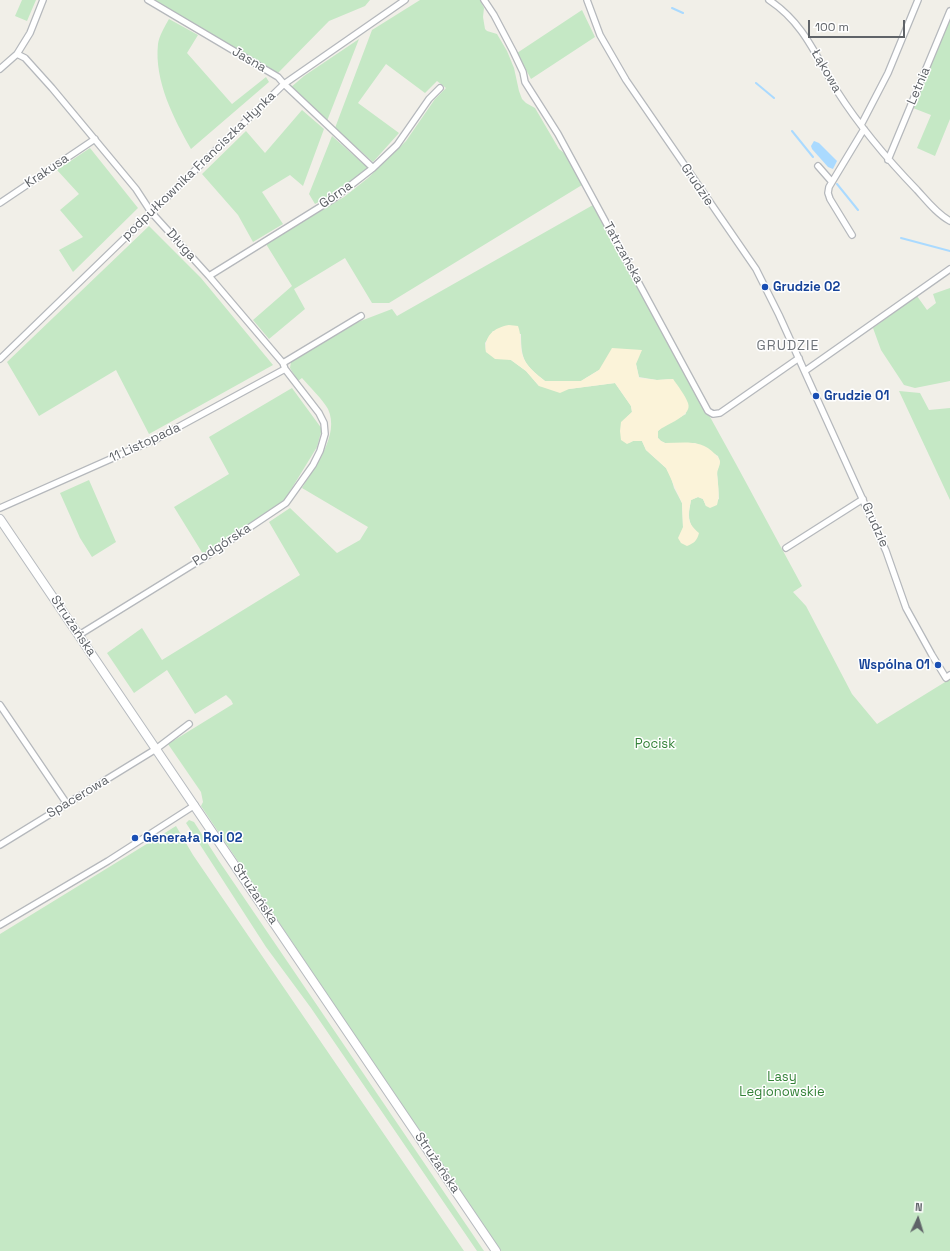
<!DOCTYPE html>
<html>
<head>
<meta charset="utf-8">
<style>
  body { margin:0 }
  #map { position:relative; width:950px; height:1251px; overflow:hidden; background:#f1efe8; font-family:"Space Grotesk",sans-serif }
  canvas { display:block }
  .north { position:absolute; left:898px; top:1199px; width:40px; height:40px; -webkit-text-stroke:3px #fff; paint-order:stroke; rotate:4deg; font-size:11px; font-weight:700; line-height:16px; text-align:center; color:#5f6368 }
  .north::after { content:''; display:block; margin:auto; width:14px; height:18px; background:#5f6368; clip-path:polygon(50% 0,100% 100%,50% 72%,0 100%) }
  .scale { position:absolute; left:808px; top:20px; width:97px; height:18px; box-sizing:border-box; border:2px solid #5f6368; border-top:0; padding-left:5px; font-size:12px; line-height:14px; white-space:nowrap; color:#5f6368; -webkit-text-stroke:3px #fff; paint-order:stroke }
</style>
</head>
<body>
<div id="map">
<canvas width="950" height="1251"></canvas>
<div class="north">N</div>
<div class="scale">100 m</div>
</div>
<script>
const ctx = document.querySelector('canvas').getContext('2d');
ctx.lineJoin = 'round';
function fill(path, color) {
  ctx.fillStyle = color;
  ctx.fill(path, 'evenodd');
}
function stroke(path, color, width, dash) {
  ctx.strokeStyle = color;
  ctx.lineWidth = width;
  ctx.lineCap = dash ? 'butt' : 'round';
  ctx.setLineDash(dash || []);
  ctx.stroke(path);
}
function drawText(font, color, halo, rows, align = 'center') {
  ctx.font = font + ' "Space Grotesk",sans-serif';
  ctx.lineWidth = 3;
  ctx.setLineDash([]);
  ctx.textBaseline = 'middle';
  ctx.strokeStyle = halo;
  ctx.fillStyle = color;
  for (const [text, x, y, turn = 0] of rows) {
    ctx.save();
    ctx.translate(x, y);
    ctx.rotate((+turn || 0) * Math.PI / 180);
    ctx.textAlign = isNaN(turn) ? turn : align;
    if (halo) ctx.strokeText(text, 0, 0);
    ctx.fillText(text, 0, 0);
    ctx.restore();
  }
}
fill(new Path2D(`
  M 22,0 L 36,0 L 27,21 L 15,16 Z
  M 154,0 L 370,0 L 365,6 L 329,21 L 278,73 Z
  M 420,0 L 480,0 L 484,8 L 483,17 L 485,29 L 487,31 L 497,34 L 507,51 L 514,68 L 519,91 L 522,99 L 526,103 L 535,108 L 559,149 L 567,155 L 582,185 L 389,303 L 372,303 L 345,258 L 294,289 L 305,309 L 269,339 L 253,320 L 292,286 L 266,244 L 344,197 L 368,178 L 406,141 L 435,99 L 446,88 L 437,81 L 425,93 L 386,64 L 358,103 L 399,133 L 373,162 L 335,128 L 372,30 Z
  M 582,10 L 595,37 L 531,79 L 517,53 Z
  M 169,19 L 198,35 L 187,53 L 232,104 L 266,77 L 269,82 L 191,149 C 174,119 154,81 158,44 C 159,36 165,26 169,19 Z
  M 950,20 L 950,119 L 935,156 L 917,148 L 931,115 L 913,108 Z
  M 359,39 L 327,121 L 290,88 L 304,76 Z
  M 302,110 L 324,129 L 303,186 L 290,175 L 262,192 L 283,224 L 253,242 L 238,215 L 202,174 L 246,131 L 265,153 Z
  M 332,136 L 368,168 L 340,190 L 315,204 L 309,194 Z
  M 90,148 L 138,208 L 73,272 L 59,250 L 83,237 L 60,210 L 79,194 L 57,170 Z
  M 593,205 L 736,464 L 802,586 L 793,592 L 806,606 L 852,694 L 877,724 L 950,679 L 950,1251 L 501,1251 L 331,1000 L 201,806 L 203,802 L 201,792 L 168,744 L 233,704 L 231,700 L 226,695 L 195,714 L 167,670 L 134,693 L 107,653 L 142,628 L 162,660 L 300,575 L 269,522 L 290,508 L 337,553 L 360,540 L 368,527 L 302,488 C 315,466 340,435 328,409 C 323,400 309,386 302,378 L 298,381 L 290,368 L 291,362 L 358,322 L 392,309 L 397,316 ZM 493,331 L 521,334 C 521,361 525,365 545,381 L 581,381 L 599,370 L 636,364 L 639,377 L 657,380 L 673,379 L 686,414 L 663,426 L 658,431 L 658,438 L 661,441 L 665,443 L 695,443 L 718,456 L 720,462 L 717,471 L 719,499 L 706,506 L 703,499 L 698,497 L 691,500 C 689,512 687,518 693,529 L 683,527 L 682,503 L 674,488 L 671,477 L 666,468 L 646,450 L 642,441 L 633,441 L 629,443 L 627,417 L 632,412 L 631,406 L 615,383 L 569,389 L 539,386 L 526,371 L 511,360 L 486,352 L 485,343 Z
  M 149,226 L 201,278 L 273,365 L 149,434 L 116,370 L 39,416 L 7,362 Z
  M 950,288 L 950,381 L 915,388 L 904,385 L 881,350 L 873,328 L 917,296 L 927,310 L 936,303 L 933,294 Z
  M 292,388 L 322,429 L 317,447 L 284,501 L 203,554 L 174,507 L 229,474 L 209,437 Z
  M 899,391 L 920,393 L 929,410 L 950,408 L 950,500 Z
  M 89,480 L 116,542 L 92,557 L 80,538 L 60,493 Z
  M 189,820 L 194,822 L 219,861 L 484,1251 L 477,1251 L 311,1008 L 266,947 L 186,823 Z
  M 176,826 L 193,855 L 464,1251 L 0,1251 L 0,934 Z`), '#c5e8c5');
fill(new Path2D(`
  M 509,325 L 518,326 C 521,334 520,340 521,348 C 522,363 534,372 545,381 L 581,381 L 599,370 L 612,348 L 642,350 L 636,364 L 639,378 L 657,380 L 673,379 C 678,386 685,395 688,403 C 693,416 666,424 658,431 L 658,438 L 661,441 L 665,443 C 684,443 701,439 715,454 C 717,456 720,459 720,462 C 720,466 717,470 717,474 C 718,484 720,496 717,505 L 710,508 L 706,506 L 703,499 L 698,497 L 691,500 C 688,516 686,522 699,533 C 697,541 694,543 687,546 L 681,543 L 678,538 L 683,527 L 682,503 L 666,468 L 646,450 L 642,441 L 633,441 L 627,444 L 621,440 L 620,431 L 621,422 L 632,412 L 631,406 L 615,383 L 569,389 L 560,393 L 539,386 L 526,371 L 511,360 L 495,359 L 486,352 C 484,336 493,328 509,325 Z`), '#fbf3d9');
fill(new Path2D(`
  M 814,141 L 819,143 L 837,161 L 833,169 L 828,167 L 812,149 L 811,146 Z`), '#aadaff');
stroke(new Path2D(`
  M 672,8 L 683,13
  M 756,83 L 774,98
  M 792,131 L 813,157
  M 837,184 L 858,210
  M 901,238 L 950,251`), '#aadaff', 2);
const street = new Path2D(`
  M 148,0 L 278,77 L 284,84 L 373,168
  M 484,0 L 494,15 L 513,51 L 523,72 L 525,82 L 558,134 L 708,411 L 713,414 L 720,413 L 799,358
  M 587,0 L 600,35 L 626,80 L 756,269 L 779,315 L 886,551 L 906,608 L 932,655 L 946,678 L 950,675
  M 769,0 C 805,24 816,57 837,91 C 860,127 888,160 917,190 C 927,201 937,214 950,221
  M 17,54 L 25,58 L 52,88 L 136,189 L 151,212 L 209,276 L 283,363 L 285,369 L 319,413 L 324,423 L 325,434 L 320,451 L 313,465 L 291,496 L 286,503 L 210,554 L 79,635
  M 0,69 L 17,54 L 30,33 L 43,0
  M 861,125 L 888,73 L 918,0
  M 888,160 L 950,11
  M 818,166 L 832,182
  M 0,203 L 95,139
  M 852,235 L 830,199 L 828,193 L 829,187 L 864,129
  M 209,276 L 333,199 L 373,168 L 397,145 L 429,99 L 440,88
  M 0,359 L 284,84 L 405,0
  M 283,363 L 361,316
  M 805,371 L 950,269
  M 0,508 L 158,438 L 285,369
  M 786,548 L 863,499
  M 0,705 L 67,804
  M 0,845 L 156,749 L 189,724
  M 0,925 L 108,861 L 195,805`);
const secondary = new Path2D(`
  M 0,519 L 496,1251`);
stroke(street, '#b5b8bc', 8);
stroke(secondary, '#b6babf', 10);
stroke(street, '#fff', 5.5);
stroke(secondary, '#fff', 8);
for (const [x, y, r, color] of [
  [765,287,4,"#1a4fb4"],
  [816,396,4,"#1a4fb4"],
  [938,665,4,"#1a4fb4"],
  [135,838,4,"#1a4fb4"]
]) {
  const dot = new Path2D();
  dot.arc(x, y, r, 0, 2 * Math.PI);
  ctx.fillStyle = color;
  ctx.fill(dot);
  stroke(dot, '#fff', 1.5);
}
drawText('13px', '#5f6368', '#fff', [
  ["Jasna",249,60,30],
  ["Łąkowa",826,71,60],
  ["Letnia",919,86,-67],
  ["podpułkownika Franciszka Hynka",199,166,-44],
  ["Krakusa",47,171,-34],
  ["Grudzie",697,185,56],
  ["Górna",336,195,-35],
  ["Długa",181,245,48],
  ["Tatrzańska",623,253,61],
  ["11 Listopada",145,443,-25],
  ["Grudzie",875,525,66],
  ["Podgórska",222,545,-33],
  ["Strużańska",73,626,56],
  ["Spacerowa",78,797,-31],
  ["Strużańska",255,894,56],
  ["Strużańska",437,1163,56]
]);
drawText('bold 13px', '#164399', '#fff', [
  ["Grudzie 02",773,287],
  ["Grudzie 01",824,396],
  ["Wspólna 01",930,665,"right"],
  ["Generała Roi 02",143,838]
], 'left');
drawText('13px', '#348238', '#fff', [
  ["Pocisk",655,744],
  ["Lasy",782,1077],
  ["Legionowskie",782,1092]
]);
ctx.letterSpacing = '1px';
drawText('14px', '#70757a', '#fff', [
  ["GRUDZIE",788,346]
]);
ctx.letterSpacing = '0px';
</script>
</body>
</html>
